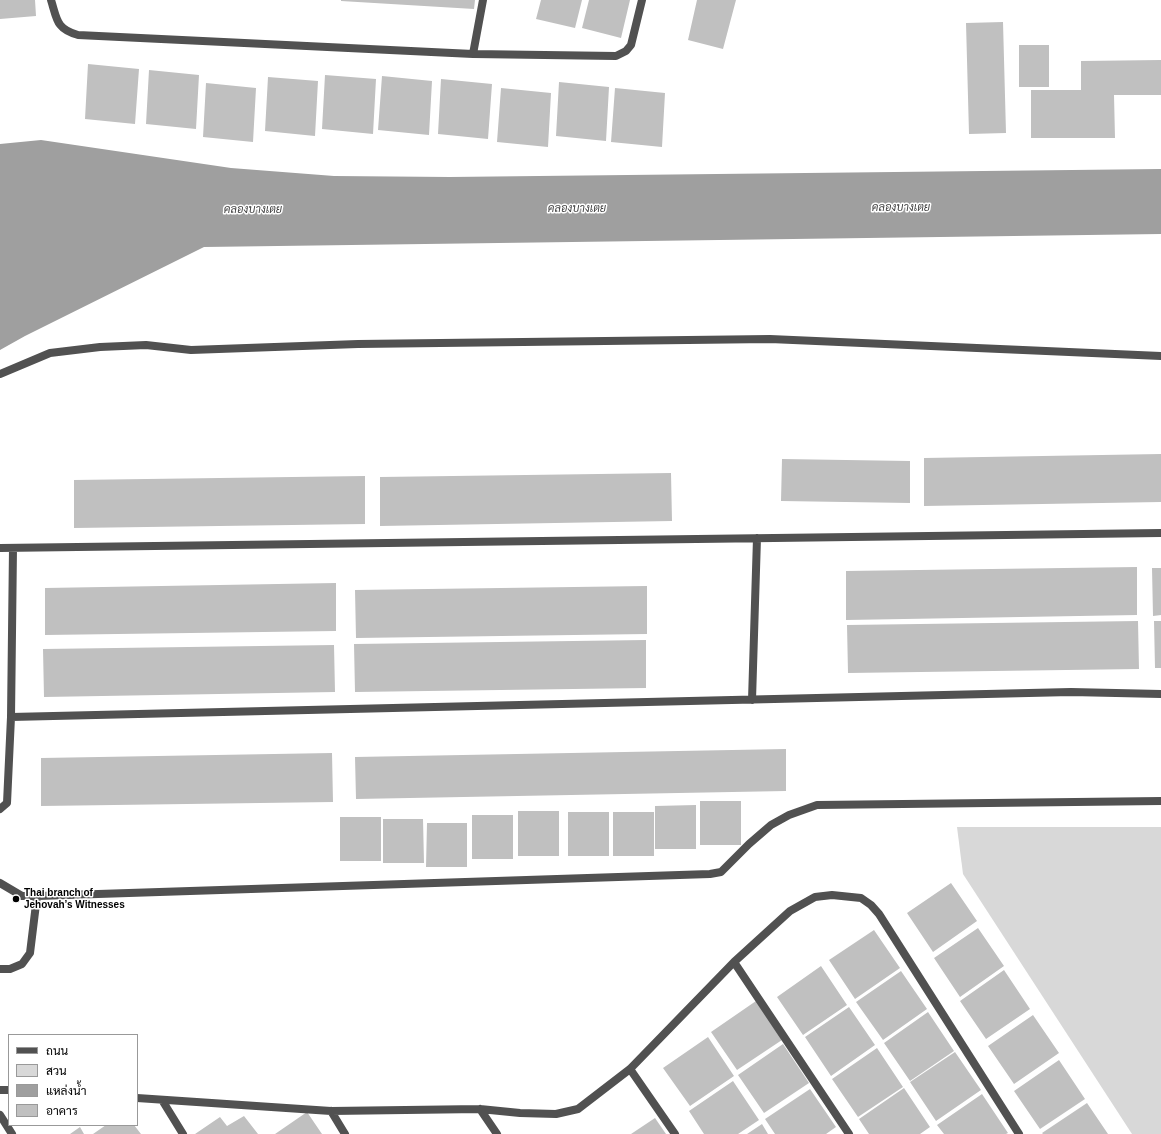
<!DOCTYPE html>
<html>
<head>
<meta charset="utf-8">
<style>
  body { margin:0 }
  #map { position:relative; width:1161px; height:1134px; overflow:hidden; background:#fff; font-family:Helvetica,Sarabun,sans-serif }
  canvas { display:block }
  .legend { position:absolute; left:8px; top:1034px; width:130px; height:92px; box-sizing:border-box; background:#fff; border:1px solid #999; margin:0; padding:5px 7px; list-style:none; font-size:12px; color:#000 }
  .legend li { display:flex; align-items:center; gap:8px; height:20px }
  .legend b { width:20px; border:1px solid #999 }
</style>
</head>
<body>
<div id="map">
<canvas width="1161" height="1134"></canvas>
<ul class="legend">
<li><b style="height:5px;background:#515151"></b>ถนน</li>
<li><b style="height:11px;background:#d8d8d8"></b>สวน</li>
<li><b style="height:11px;background:#9f9f9f"></b>แหล่งน้ำ</li>
<li><b style="height:11px;background:#c0c0c0"></b>อาคาร</li>
</ul>
</div>
<script>
const ctx = document.querySelector('canvas').getContext('2d');
ctx.lineJoin = 'round';
function fill(path, color) {
  ctx.fillStyle = color;
  ctx.fill(path, 'evenodd');
}
function stroke(path, color, width, dash) {
  ctx.strokeStyle = color;
  ctx.lineWidth = width;
  ctx.lineCap = dash ? 'butt' : 'round';
  ctx.setLineDash(dash || []);
  ctx.stroke(path);
}
function drawText(font, color, halo, rows, align = 'center') {
  ctx.font = font + ' Helvetica,Sarabun,sans-serif';
  ctx.lineWidth = 3;
  ctx.setLineDash([]);
  ctx.textBaseline = 'middle';
  ctx.strokeStyle = halo;
  ctx.fillStyle = color;
  for (const [text, x, y, turn = 0] of rows) {
    ctx.save();
    ctx.translate(x, y);
    ctx.rotate((+turn || 0) * Math.PI / 180);
    ctx.textAlign = isNaN(turn) ? turn : align;
    if (halo) ctx.strokeText(text, 0, 0);
    ctx.fillText(text, 0, 0);
    ctx.restore();
  }
}
fill(new Path2D(`
  M 957,827 L 1161,827 L 1161,1134 L 1132,1134 L 963,874 Z`), '#d8d8d8');
fill(new Path2D(`
  M 41,140 L 231,168 L 334,176 L 450,177 L 1161,169 L 1161,234 L 204,247 L 25,336 L 0,350 L 0,144 Z`), '#9f9f9f');
fill(new Path2D(`
  M 0,0 L 35,0 L 36,16 L 0,19 Z
  M 341,0 L 475,0 L 474,9 L 341,1 Z
  M 541,0 L 582,0 L 575,28 L 536,19 Z
  M 589,0 L 630,0 L 621,38 L 582,28 Z
  M 697,0 L 736,0 L 723,49 L 688,40 Z
  M 1003,22 L 1006,133 L 969,134 L 966,23 Z
  M 1019,45 L 1049,45 L 1049,87 L 1019,87 Z
  M 1161,60 L 1161,95 L 1114,95 L 1115,138 L 1031,138 L 1031,90 L 1081,90 L 1081,61 Z
  M 88,64 L 139,69 L 135,124 L 85,119 Z
  M 149,70 L 199,75 L 196,129 L 146,124 Z
  M 325,75 L 376,79 L 373,134 L 322,129 Z
  M 382,76 L 432,81 L 429,135 L 378,130 Z
  M 268,77 L 318,81 L 315,136 L 265,131 Z
  M 441,79 L 492,84 L 488,139 L 438,134 Z
  M 559,82 L 609,87 L 606,141 L 556,136 Z
  M 206,83 L 256,88 L 253,142 L 203,137 Z
  M 501,88 L 551,93 L 548,147 L 497,142 Z
  M 615,88 L 665,93 L 662,147 L 611,142 Z
  M 1161,454 L 1161,502 L 924,506 L 924,458 Z
  M 782,459 L 910,461 L 910,503 L 781,501 Z
  M 671,473 L 672,521 L 380,526 L 380,477 Z
  M 365,476 L 365,524 L 74,528 L 74,480 Z
  M 1137,567 L 1137,615 L 846,620 L 846,571 Z
  M 1152,568 L 1161,568 L 1161,615 L 1153,616 Z
  M 336,583 L 336,631 L 45,635 L 45,588 Z
  M 647,586 L 647,634 L 356,638 L 355,590 Z
  M 1138,621 L 1139,669 L 848,673 L 847,625 Z
  M 1154,621 L 1161,621 L 1161,668 L 1155,668 Z
  M 646,640 L 646,688 L 355,692 L 354,644 Z
  M 334,645 L 335,692 L 44,697 L 43,649 Z
  M 786,749 L 786,791 L 356,799 L 355,757 Z
  M 332,753 L 333,802 L 41,806 L 41,758 Z
  M 700,801 L 741,801 L 741,845 L 700,845 Z
  M 696,805 L 696,849 L 655,849 L 655,806 Z
  M 518,811 L 559,811 L 559,856 L 518,856 Z
  M 568,812 L 609,812 L 609,856 L 568,856 Z
  M 613,812 L 654,812 L 654,856 L 613,856 Z
  M 472,815 L 513,815 L 513,859 L 472,859 Z
  M 340,817 L 381,817 L 381,861 L 340,861 Z
  M 383,819 L 423,819 L 424,863 L 383,863 Z
  M 427,823 L 467,823 L 467,867 L 426,867 Z
  M 951,883 L 977,921 L 933,952 L 907,913 Z
  M 978,928 L 1004,966 L 960,997 L 934,958 Z
  M 874,930 L 900,968 L 855,999 L 829,960 Z
  M 821,966 L 847,1005 L 803,1035 L 777,997 Z
  M 1004,970 L 1030,1009 L 986,1039 L 960,1001 Z
  M 901,971 L 927,1009 L 883,1040 L 856,1002 Z
  M 756,1001 L 782,1040 L 737,1070 L 711,1032 Z
  M 849,1007 L 875,1045 L 831,1076 L 805,1037 Z
  M 928,1012 L 954,1051 L 910,1081 L 884,1043 Z
  M 1033,1015 L 1059,1053 L 1014,1084 L 988,1046 Z
  M 708,1037 L 734,1076 L 690,1106 L 663,1068 Z
  M 783,1044 L 809,1083 L 764,1113 L 738,1075 Z
  M 877,1048 L 903,1087 L 858,1117 L 832,1079 Z
  M 955,1052 L 981,1090 L 936,1121 L 910,1082 Z
  M 1059,1060 L 1085,1099 L 1040,1129 L 1014,1091 Z
  M 733,1081 L 759,1120 L 738,1134 L 704,1134 L 689,1111 Z
  M 904,1088 L 930,1127 L 920,1134 L 869,1134 L 859,1119 Z
  M 810,1089 L 836,1127 L 826,1134 L 775,1134 L 765,1119 Z
  M 982,1094 L 1008,1133 L 1006,1134 L 944,1134 L 937,1125 Z
  M 1087,1103 L 1108,1134 L 1043,1134 L 1042,1133 Z
  M 307,1112 L 322,1134 L 275,1134 Z
  M 244,1116 L 258,1134 L 195,1134 L 220,1117 L 227,1126 Z
  M 655,1118 L 666,1134 L 631,1134 Z
  M 762,1124 L 768,1134 L 747,1134 Z
  M 106,1125 L 134,1125 L 141,1134 L 93,1134 Z
  M 80,1127 L 84,1134 L 70,1134 Z`), '#c0c0c0');
stroke(new Path2D(`
  M 51,0 C 57,19 56,29 78,35 L 473,54 L 616,56 L 626,51 L 631,45 L 642,0
  M 473,54 L 483,0
  M 0,374 L 50,353 L 100,347 L 146,345 L 191,350 L 358,344 L 770,339 L 1161,356
  M 0,548 L 1161,533
  M 752,700 L 757,538
  M 11,717 L 1071,692 L 1161,694
  M 0,809 L 7,803 L 11,717 L 13,548
  M 0,883 L 22,896 L 37,896 L 710,874 L 721,872 L 749,844 L 771,825 L 789,815 L 817,805 L 1161,801
  M 734,962 L 849,1134
  M 0,969 L 10,969 L 22,964 L 30,953 L 37,896
  M 630,1069 L 675,1134
  M 0,1090 L 9,1090
  M 137,1098 L 331,1111 L 480,1109 L 520,1113 L 556,1114 L 578,1109 L 630,1069 L 734,962 L 790,911 L 815,897 L 832,895 L 861,898 L 871,905 L 879,914 L 1019,1134
  M 162,1100 L 183,1134
  M 480,1109 L 497,1134
  M 331,1111 L 345,1134
  M 0,1115 L 12,1134`), '#515151', 8);
for (const [x, y, r, color] of [
  [16,899,4,"#000"]
]) {
  const dot = new Path2D();
  dot.arc(x, y, r, 0, 2 * Math.PI);
  ctx.fillStyle = color;
  ctx.fill(dot);
  stroke(dot, '#fff', 1.5);
}
drawText('bold 10px', '#000', '#fff', [
  ["Thai branch of",24,893],
  ["Jehovah’s Witnesses",24,905]
], 'left');
drawText('italic 11px', '#404040', '#fff', [
  ["คลองบางเตย",901,208],
  ["คลองบางเตย",577,209],
  ["คลองบางเตย",253,210]
]);
</script>
</body>
</html>
